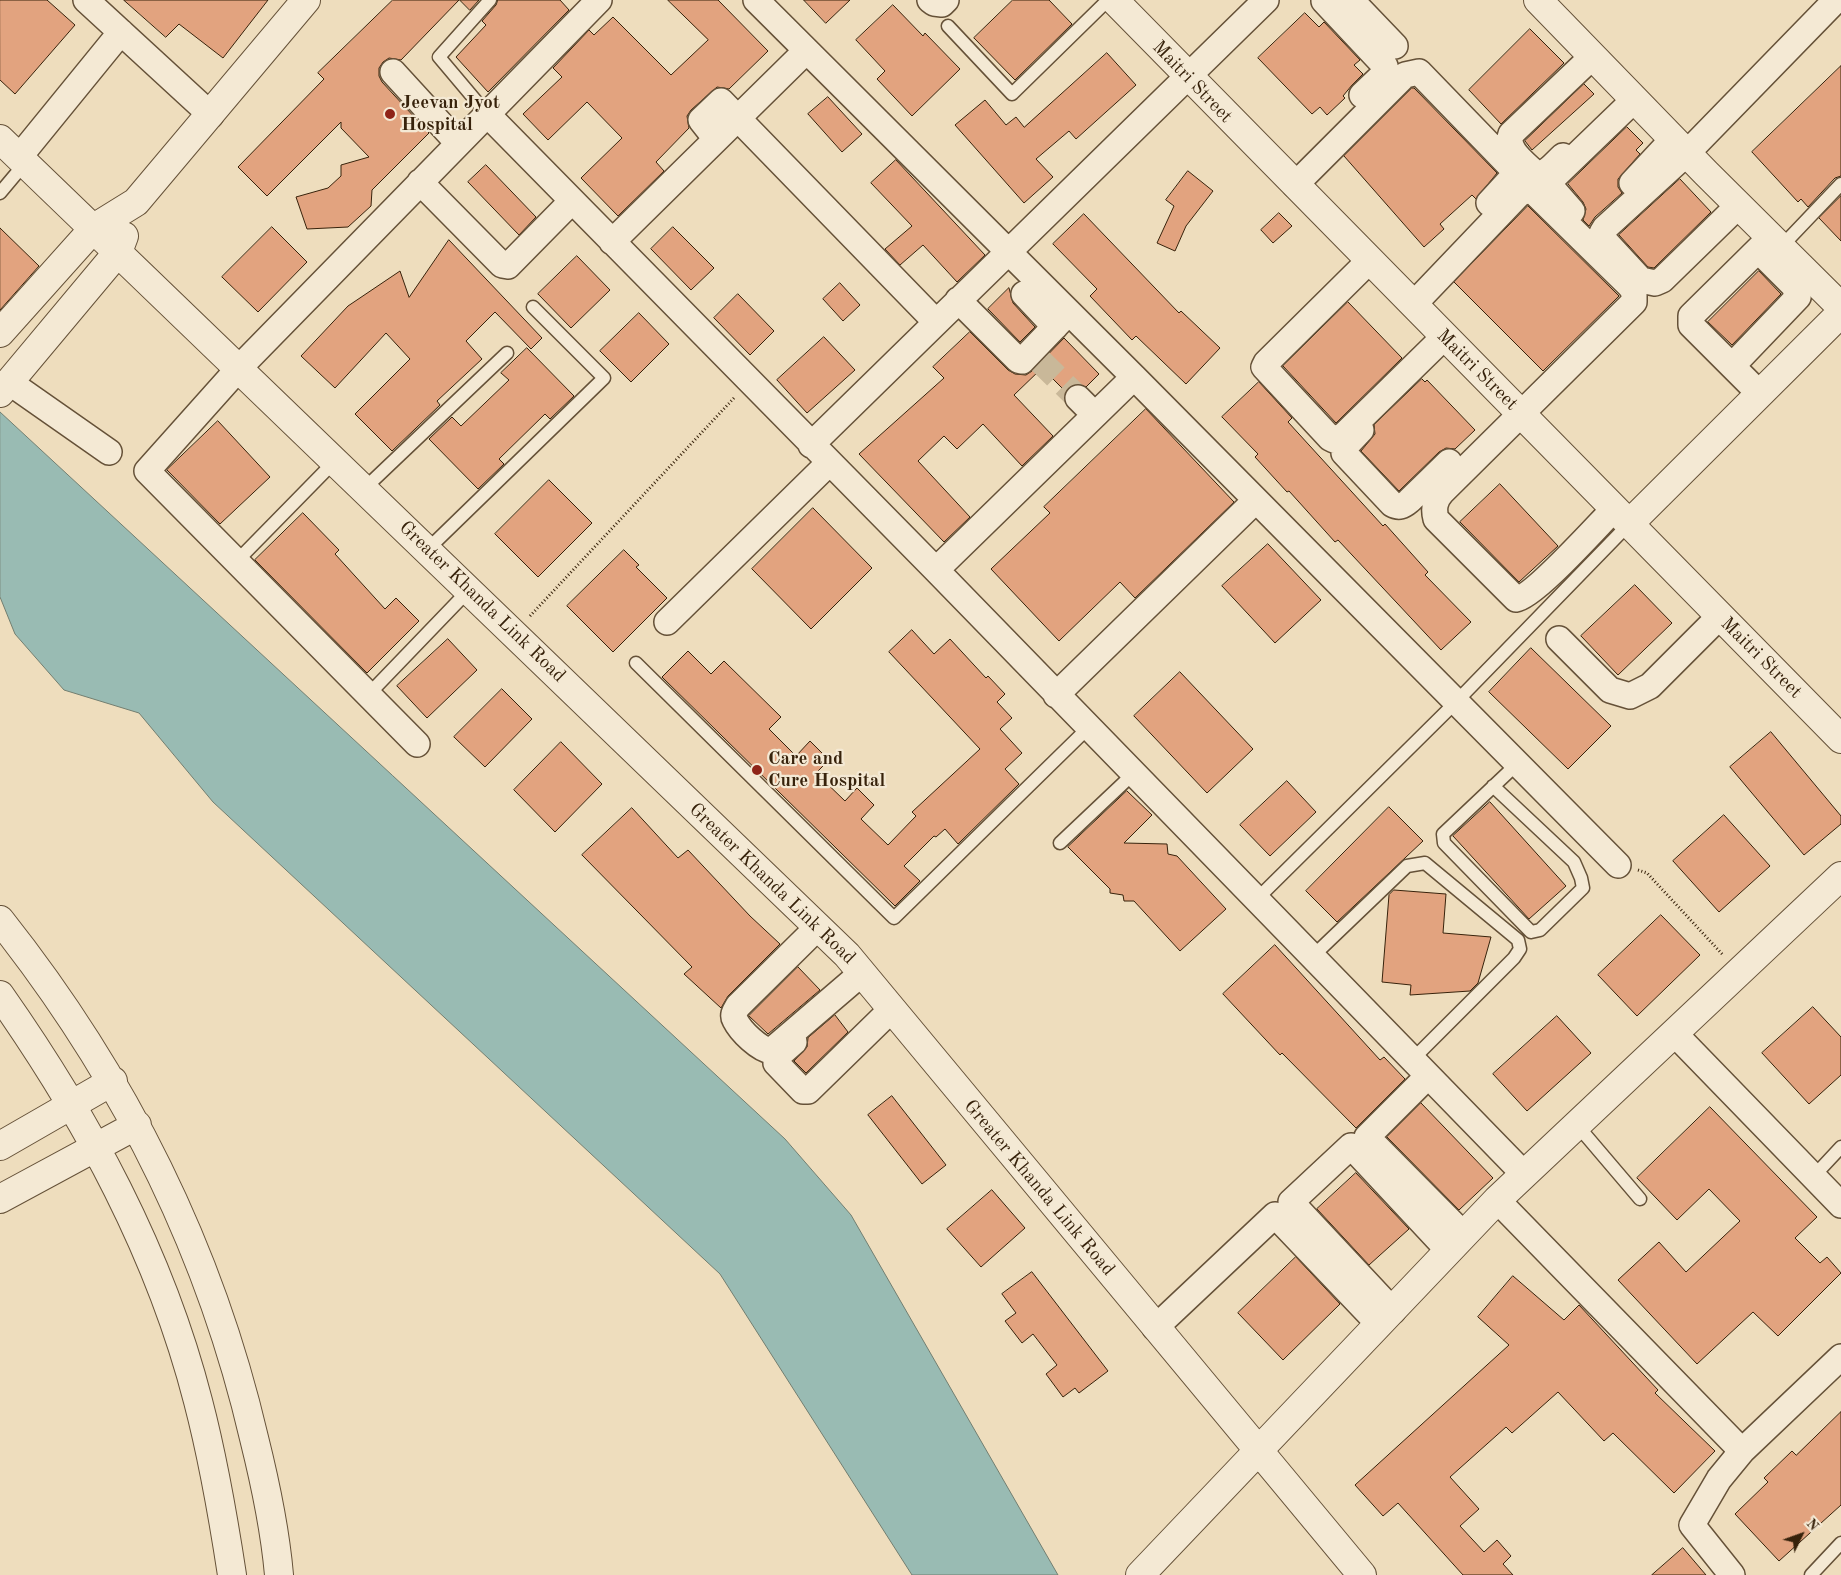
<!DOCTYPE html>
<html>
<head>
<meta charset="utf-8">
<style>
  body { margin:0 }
  #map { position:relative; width:1841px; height:1575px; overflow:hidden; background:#eeddbd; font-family:"Old Standard TT",serif }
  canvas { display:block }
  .north { position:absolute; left:1776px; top:1510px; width:50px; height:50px; -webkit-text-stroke:4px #f4e9d4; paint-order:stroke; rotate:48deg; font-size:14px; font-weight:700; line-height:20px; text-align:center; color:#37220b }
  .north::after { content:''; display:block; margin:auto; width:18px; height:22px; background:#37220b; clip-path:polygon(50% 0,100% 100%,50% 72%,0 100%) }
</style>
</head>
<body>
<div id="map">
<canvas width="1841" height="1575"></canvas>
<div class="north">N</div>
</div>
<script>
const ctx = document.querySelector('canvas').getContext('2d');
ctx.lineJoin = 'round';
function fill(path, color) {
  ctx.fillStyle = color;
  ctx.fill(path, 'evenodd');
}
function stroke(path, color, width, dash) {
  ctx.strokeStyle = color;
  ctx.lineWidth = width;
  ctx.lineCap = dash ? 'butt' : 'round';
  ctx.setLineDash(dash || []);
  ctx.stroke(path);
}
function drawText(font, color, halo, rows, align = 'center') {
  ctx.font = font + ' "Old Standard TT",serif';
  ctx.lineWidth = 4.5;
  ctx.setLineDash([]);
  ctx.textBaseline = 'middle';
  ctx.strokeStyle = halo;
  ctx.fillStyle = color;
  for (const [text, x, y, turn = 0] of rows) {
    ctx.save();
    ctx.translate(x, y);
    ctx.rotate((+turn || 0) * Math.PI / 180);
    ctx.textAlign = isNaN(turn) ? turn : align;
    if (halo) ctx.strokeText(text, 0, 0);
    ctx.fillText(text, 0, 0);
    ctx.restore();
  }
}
const water = new Path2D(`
  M 0,412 L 785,1139 L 851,1215 L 1058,1575 L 912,1575 L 720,1274 L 213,802 L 139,713 L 64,690 L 15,634 L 0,597 Z`);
fill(water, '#99bbb3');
stroke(water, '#727e70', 1);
const building = new Path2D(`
  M 0,0 L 47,0 L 75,25 L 15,94 L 0,80 Z
  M 124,0 L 268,0 L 223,58 L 179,24 L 166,37 Z
  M 393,0 L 459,0 L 401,60 L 389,58 L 383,62 L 379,68 L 379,76 L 382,82 L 429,133 L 372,190 L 371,206 L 348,227 L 307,229 L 296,197 L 328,188 L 341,176 L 341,165 L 369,157 L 341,128 L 341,122 L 267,196 L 238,167 L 324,79 L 318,73 Z
  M 460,0 L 479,0 L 470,10 Z
  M 498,0 L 560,0 L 569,10 L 488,92 L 456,57 L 486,25 L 482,21 L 496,5 Z
  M 668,0 L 718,0 L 768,51 L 729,89 L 717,87 L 691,110 L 687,116 L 689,128 L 656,162 L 664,171 L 618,216 L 581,178 L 622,138 L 587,102 L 548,140 L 523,114 L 562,77 L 553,68 L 589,30 L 594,35 L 613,17 L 671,75 L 708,40 Z
  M 804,0 L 850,0 L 826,23 Z
  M 1013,0 L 1049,0 L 1072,24 L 1015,80 L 974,38 Z
  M 893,5 L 923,36 L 925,33 L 960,69 L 912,116 L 877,79 L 885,71 L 856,40 Z
  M 1305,13 L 1319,27 L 1324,22 L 1360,60 L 1354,65 L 1363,74 L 1352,85 L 1343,96 L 1345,98 L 1327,115 L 1320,107 L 1312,114 L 1258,58 Z
  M 1530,29 L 1564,63 L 1501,124 L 1469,90 Z
  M 1107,53 L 1136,85 L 1076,139 L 1069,131 L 1036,159 L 1053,177 L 1024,203 L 955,125 L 985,100 L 1006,125 L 1016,117 L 1024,127 Z
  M 1841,66 L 1841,176 L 1835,178 L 1808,207 L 1801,199 L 1798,202 L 1752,152 Z
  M 1584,84 L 1594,94 L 1532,150 L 1525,141 Z
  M 1412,88 L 1414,88 L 1497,173 L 1476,199 L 1472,195 L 1440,224 L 1444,229 L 1424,247 L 1344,156 Z
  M 828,97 L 862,134 L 842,152 L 808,114 Z
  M 1627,127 L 1643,143 L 1636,150 L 1640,154 L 1618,179 L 1618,187 L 1622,193 L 1595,217 L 1589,226 L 1583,220 L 1586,209 L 1583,202 L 1568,184 Z
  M 896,160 L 985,255 L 957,282 L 923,245 L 900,265 L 885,249 L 912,226 L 871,183 Z
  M 486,165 L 536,217 L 519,235 L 468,182 Z
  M 1188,171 L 1213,191 L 1186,226 L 1175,251 L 1157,243 L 1174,206 L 1166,200 Z
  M 1680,179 L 1711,212 L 1654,268 L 1648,267 L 1619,235 Z
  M 1841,196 L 1841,241 L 1819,218 Z
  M 1528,206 L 1619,296 L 1543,371 L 1454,282 Z
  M 1279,213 L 1292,226 L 1273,243 L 1261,230 Z
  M 1084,214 L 1179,313 L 1181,311 L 1220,348 L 1186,384 L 1136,336 L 1132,340 L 1090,296 L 1097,289 L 1053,244 Z
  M 272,227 L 307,262 L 258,312 L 222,277 Z
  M 673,227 L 714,268 L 691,290 L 651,249 Z
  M 0,228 L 39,266 L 0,310 Z
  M 449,240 L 542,338 L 531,349 L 495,312 L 466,341 L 482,359 L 437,401 L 440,405 L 392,451 L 355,414 L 410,359 L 386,333 L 335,388 L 301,356 L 348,306 L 400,271 L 409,297 Z
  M 577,256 L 610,290 L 571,328 L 538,294 Z
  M 1759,271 L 1781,294 L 1732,345 L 1708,322 Z
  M 840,283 L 860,305 L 843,321 L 823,299 Z
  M 1009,288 L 1013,303 L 1035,327 L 1020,342 L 988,309 Z
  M 738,294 L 774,331 L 750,355 L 714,318 Z
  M 1348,302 L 1402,358 L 1336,423 L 1283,366 Z
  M 639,313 L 669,344 L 631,382 L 600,351 Z
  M 970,332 L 1008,370 L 1015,374 L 1026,375 L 1032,371 L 1064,338 L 1099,374 L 1086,387 L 1075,384 L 1066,392 L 1042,368 L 1014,395 L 1053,436 L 1022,466 L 983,424 L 957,449 L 944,436 L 918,461 L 970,517 L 944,542 L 859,454 L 944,378 L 933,367 Z
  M 824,337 L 855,370 L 807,413 L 777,380 Z
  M 527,348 L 574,396 L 550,419 L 545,414 L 499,459 L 504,464 L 478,489 L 429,439 L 452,417 L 461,426 L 509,380 L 501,373 Z
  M 1422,379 L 1425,382 L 1427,380 L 1475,430 L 1455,449 L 1446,448 L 1439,452 L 1399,491 L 1361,451 L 1375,434 L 1374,425 Z
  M 1259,382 L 1292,418 L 1288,422 L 1383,526 L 1385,524 L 1428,572 L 1425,575 L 1471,622 L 1441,650 L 1338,540 L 1335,542 L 1289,491 L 1287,492 L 1255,457 L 1258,454 L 1222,417 Z
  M 1146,409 L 1234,502 L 1135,598 L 1120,582 L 1059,641 L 991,569 L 1050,513 L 1044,507 Z
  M 218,421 L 270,477 L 220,524 L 167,470 Z
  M 549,480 L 592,523 L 538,577 L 495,534 Z
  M 1500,484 L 1558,546 L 1519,582 L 1460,522 Z
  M 813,508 L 872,568 L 811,629 L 752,569 Z
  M 303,513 L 339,550 L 335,554 L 385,609 L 396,598 L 419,621 L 367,673 L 255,560 Z
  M 1268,544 L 1321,600 L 1275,643 L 1222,586 Z
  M 624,550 L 639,565 L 636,567 L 667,598 L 613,652 L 567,606 Z
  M 1635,585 L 1672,623 L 1618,675 L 1581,636 Z
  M 912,630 L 934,654 L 950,639 L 986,678 L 988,676 L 1005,694 L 997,702 L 1012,718 L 1000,729 L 1022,753 L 1005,769 L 1019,784 L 958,844 L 945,829 L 936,837 L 934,836 L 904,866 L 920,881 L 895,906 L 662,677 L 688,651 L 711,674 L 724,661 L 781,717 L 769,729 L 796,756 L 810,741 L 829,760 L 816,773 L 845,801 L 857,788 L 874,805 L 861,819 L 888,845 L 916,816 L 912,812 L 980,749 L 889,652 Z
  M 448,639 L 477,670 L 427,718 L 397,686 Z
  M 1531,648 L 1611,726 L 1568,769 L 1489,692 Z
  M 1180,672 L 1253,749 L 1207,793 L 1134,716 Z
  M 502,689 L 532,719 L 485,767 L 454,737 Z
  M 1771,732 L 1841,816 L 1841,824 L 1804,855 L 1730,767 Z
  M 561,742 L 602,784 L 555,832 L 514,790 Z
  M 1287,781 L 1316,812 L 1270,856 L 1240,825 Z
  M 1127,791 L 1152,815 L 1124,843 L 1167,844 L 1168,854 L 1177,856 L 1226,909 L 1180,951 L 1134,901 L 1124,901 L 1123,895 L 1110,893 L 1110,889 L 1068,847 Z
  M 1490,802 L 1566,886 L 1529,919 L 1453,836 Z
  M 1389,807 L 1423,841 L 1337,922 L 1306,891 Z
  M 632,808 L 678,858 L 688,850 L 750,916 L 780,944 L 728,996 L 721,1008 L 684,974 L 692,967 L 582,855 Z
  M 1724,815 L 1770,866 L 1719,912 L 1673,861 Z
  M 1394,890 L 1446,894 L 1443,933 L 1491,937 L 1478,983 L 1470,991 L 1410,995 L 1411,985 L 1382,982 L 1389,895 Z
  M 1661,915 L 1700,955 L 1637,1016 L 1598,975 Z
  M 1275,945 L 1380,1060 L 1384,1057 L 1405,1079 L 1356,1128 L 1282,1053 L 1280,1055 L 1223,994 Z
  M 798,967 L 820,990 L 768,1034 L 749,1016 Z
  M 1813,1007 L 1841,1037 L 1841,1075 L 1809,1104 L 1762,1053 Z
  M 835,1015 L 848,1032 L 806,1073 L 794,1061 L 807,1047 L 808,1038 Z
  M 1557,1016 L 1591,1053 L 1527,1111 L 1493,1074 Z
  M 892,1096 L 946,1165 L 922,1184 L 868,1115 Z
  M 1421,1103 L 1493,1178 L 1459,1210 L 1387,1137 Z
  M 1710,1107 L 1817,1217 L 1795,1238 L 1820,1263 L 1827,1257 L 1841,1273 L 1778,1336 L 1753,1312 L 1697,1364 L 1618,1280 L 1659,1242 L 1686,1272 L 1740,1221 L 1709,1189 L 1677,1220 L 1637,1178 Z
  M 1356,1173 L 1409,1229 L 1369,1265 L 1317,1209 Z
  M 992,1190 L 1025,1228 L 981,1267 L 947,1229 Z
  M 1296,1257 L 1340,1304 L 1283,1360 L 1238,1313 Z
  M 1032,1272 L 1108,1371 L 1079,1393 L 1075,1388 L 1063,1397 L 1046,1374 L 1057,1365 L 1033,1334 L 1022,1343 L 1005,1321 L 1016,1313 L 1002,1294 Z
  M 1513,1276 L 1564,1320 L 1579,1305 L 1658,1390 L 1655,1393 L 1715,1451 L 1674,1493 L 1613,1433 L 1604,1441 L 1558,1392 L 1512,1433 L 1506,1427 L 1450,1477 L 1479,1509 L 1460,1526 L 1484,1552 L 1497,1540 L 1511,1556 L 1503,1564 L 1513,1575 L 1463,1575 L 1398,1503 L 1383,1516 L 1355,1485 L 1509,1345 L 1478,1317 Z
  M 1841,1412 L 1841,1505 L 1779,1561 L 1735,1514 L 1768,1482 L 1764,1478 L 1792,1451 L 1796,1455 Z
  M 1683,1548 L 1706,1575 L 1652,1575 Z`);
fill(building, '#e2a37f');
stroke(building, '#37220b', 1);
stroke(new Path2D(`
  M 1038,359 L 1078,398`), '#c9b899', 25, [25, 12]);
const service = new Path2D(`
  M 948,26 L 1012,94 L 1108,0
  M 487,114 L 439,57 L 490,0
  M 0,193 L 26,162
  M 1781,247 L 1841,184
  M 364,489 L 507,353
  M 427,550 L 604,378 L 533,307
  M 236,562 L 335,461
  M 636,663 L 894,918 L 1088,728
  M 368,695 L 469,590
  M 1493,786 L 1574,862 L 1581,878 L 1583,888 L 1540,930 L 1531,932 L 1444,843 L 1443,834 L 1517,764
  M 1060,843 L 1133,774
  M 1256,900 L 1456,702 L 1629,524
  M 1312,957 L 1407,866 L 1425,863 L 1518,940 L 1520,949 L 1514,958 L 1412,1060
  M 1577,1125 L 1640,1199
  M 1814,1176 L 1841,1147
  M 1811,1575 L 1841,1543`);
const minor = new Path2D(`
  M 86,0 L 211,115
  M 756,0 L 1134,377 L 1618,865
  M 930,0 L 934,3 L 942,4 L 946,0
  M 1351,0 L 1395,46
  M 1324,1 L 1385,66 L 1384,74 L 1362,95
  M 393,72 L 458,143
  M 487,114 L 936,570 L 1524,1174
  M 716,139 L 701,120 L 721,101 L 936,322
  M 20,156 L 121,32
  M 1563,156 C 1555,163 1547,175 1536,174 C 1525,163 1505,150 1511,134 L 1592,57
  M 420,182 L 502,265 L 508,266 L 572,201
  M 1632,183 L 1673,139
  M 1295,185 L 1405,75 L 1419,72 L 1510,166 L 1513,174 L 1511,179 L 1489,203
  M 1739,205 L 1662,280 L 1655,283 L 1641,280 L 1604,240 L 1602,233 L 1605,228 L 1687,153 L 1836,0
  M 1572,211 L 1551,187 L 1552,179 L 1634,100
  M 612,242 L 806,51
  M 1369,261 L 1266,363 L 1264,367 L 1330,438 L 1334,440 L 1344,435 L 1444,337
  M 1024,294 L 1055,327
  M 958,300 L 1018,360 L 1022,361 L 1068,313
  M 1414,304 L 1519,194 L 1529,190 L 1534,192 L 1630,286 L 1634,292 L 1634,302 L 1442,492 C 1435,500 1433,508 1436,519 L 1516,599 C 1534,597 1597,526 1614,509
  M 1732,366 L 1798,297 L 1794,286 L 1758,250
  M 9,382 L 109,452
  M 1760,394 L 1691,325 L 1691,316 L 1771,237
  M 1078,398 L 1094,414
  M 1361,430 L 1344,448 L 1344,453 L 1392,504 C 1399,508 1403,506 1409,501 L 1449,462
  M 811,445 L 1266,0
  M 936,570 L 1134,377
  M 667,622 L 829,463
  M 1559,639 L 1610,690 L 1630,696 L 1650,686 L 1720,616
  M 1056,695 L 1255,501
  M 417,744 L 147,471 L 239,368 L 599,0
  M 818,927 L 738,1006 C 735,1011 732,1015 735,1020 C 741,1032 759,1049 771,1051 L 862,973
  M 1674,1033 L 1841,1205
  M 794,1042 L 777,1057 L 776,1063 L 803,1091 L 808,1091 L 892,1009
  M 1428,1076 L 1367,1137 L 1464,1235
  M 1497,1200 L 1742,1451 L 1841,1357
  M 1393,1311 L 1291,1202 L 1351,1146 L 1449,1251
  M 1155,1328 L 1275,1215 L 1379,1324
  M 1732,1575 L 1692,1525 L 1719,1479 L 1742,1451`);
const tertiary = new Path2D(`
  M 1114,0 L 1841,739
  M 1538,0 L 1706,173 L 1841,307
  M 0,139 L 847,955 L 1362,1575
  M 0,333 L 94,228 L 136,202 L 306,0
  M 0,393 L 118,252 L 124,236
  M 1629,524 L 1841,313
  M 0,920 C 123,1075 209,1245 254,1438 C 265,1482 275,1529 279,1575
  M 0,995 C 87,1119 160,1253 198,1401 C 213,1458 223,1516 232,1575
  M 0,1146 L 113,1081
  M 0,1199 L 137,1125
  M 1140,1575 L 1497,1200 L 1841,876`);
stroke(service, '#655138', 15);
stroke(minor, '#655138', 28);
stroke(tertiary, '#655138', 30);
stroke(new Path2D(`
  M 530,616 L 734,398
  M 1638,870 L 1647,873 L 1723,955`), '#37220b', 3, [1, 2.5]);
stroke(service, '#f4e9d4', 12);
stroke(minor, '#f4e9d4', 25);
stroke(tertiary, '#f4e9d4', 28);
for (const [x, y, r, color] of [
  [390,114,6,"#8f2418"],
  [757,770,6,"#8f2418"]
]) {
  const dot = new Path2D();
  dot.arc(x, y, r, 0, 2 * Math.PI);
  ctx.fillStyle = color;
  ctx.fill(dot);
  stroke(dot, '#f4e9d4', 2);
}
drawText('19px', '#37220b', '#f4e9d4', [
  ["Maitri Street",1192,82,46],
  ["Maitri Street",1477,370,45],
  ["Greater Khanda Link Road",482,602,44],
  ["Maitri Street",1761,658,45],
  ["Greater Khanda Link Road",772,884,44],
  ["Greater Khanda Link Road",1039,1188,50]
]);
drawText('bold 19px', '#37220b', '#f4e9d4', [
  ["Jeevan Jyot",401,103],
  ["Hospital",401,125],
  ["Care and",768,759],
  ["Cure Hospital",768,781]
], 'left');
</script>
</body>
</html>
